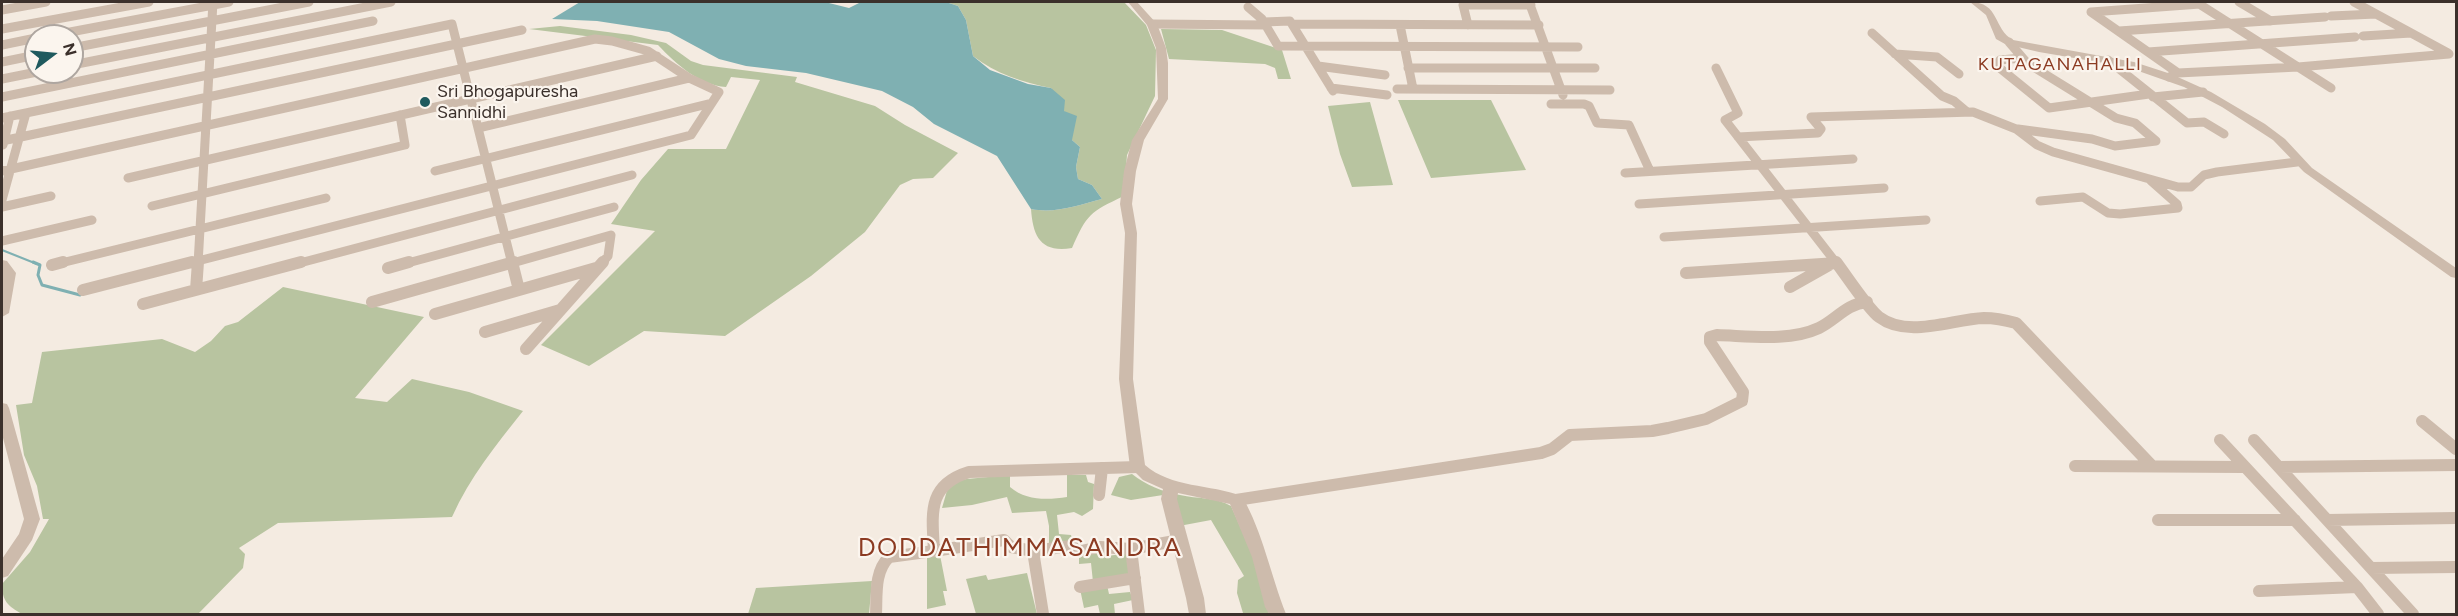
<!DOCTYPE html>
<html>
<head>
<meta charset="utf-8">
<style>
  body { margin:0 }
  #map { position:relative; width:2458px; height:616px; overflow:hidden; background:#f4ebe1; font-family:Figtree,sans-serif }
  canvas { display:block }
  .frame { position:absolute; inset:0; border:3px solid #3b302b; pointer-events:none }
  .north { position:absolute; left:24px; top:24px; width:60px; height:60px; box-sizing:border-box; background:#fbf5ee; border:2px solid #aea6a0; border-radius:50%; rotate:74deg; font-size:16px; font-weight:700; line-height:24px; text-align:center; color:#3b302b }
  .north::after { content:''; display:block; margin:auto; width:21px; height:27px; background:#1f5a5e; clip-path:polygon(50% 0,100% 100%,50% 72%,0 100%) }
</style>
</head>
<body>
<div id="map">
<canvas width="2458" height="616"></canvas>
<div class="frame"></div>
<div class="north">N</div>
</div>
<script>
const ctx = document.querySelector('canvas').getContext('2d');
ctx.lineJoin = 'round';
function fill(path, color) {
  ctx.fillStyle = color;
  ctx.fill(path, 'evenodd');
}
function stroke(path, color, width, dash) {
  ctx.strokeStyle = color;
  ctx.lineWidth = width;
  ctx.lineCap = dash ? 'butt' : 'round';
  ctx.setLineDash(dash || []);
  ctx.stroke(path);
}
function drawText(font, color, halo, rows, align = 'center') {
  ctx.font = font + ' Figtree,sans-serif';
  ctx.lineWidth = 4.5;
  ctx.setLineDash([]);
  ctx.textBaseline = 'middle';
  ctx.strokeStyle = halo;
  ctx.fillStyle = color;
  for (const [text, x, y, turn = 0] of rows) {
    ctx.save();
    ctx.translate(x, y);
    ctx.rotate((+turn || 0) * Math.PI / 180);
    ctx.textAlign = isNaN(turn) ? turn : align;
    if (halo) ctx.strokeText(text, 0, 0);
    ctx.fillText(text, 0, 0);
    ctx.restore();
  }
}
fill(new Path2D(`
  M 946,2 L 1124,2 L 1146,25 L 1156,50 L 1155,96 L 1127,155 L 1124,196 C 1090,212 1087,214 1072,248 C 1041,253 1033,237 1031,209 C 1055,214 1079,205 1102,199 L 1092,185 L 1078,179 L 1076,167 L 1080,147 L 1072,140 L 1064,111 L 1051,88 C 1022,82 996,74 973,56 L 966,20 L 958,6 Z
  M 560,26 L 631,35 L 666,43 L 691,61 L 703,65 L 797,77 L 795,82 L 875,106 L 905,125 L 958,153 L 933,178 L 913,179 L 900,185 L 865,232 L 811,276 L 725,336 L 644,331 L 589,366 L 541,345 L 655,231 L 611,224 L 641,180 L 668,149 L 726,149 L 760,80 L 731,77 L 726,87 C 699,85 676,64 658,45 L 529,29 Z
  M 1161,29 L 1222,30 L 1282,50 L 1291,79 L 1278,79 L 1275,68 L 1265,64 L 1169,59 Z
  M 1398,100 L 1491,100 L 1526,170 L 1431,178 Z
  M 1370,102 L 1393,185 L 1352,187 L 1340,154 L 1328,106 Z
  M 283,287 L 424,317 L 355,398 L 387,402 L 412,379 L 469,392 L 523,411 C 496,445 470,477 452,517 L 278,523 L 239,548 L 245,554 L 243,568 L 198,614 L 22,614 C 8,606 2,601 2,584 L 30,552 L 49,519 L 43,519 L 37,486 L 24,455 L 16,405 L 32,403 L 42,352 L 162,339 L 195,352 L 211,341 L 225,326 L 238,322 Z
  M 1132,474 C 1146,485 1163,492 1180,495 C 1198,499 1215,497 1231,506 L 1260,571 L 1269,614 L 1238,614 L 1243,613 L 1237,593 L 1238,580 L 1244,576 L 1211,520 L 1179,526 L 1163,495 L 1131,500 L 1111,495 L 1119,477 Z
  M 1010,475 L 1010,487 C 1026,501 1048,500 1067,497 L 1067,475 L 1086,475 L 1088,482 L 1094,484 L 1093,509 L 1082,516 L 1074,512 L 1057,515 L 1059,534 L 1071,535 L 1073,542 L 1049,544 L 1049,526 L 1046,511 L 1012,513 L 1007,497 L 972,505 L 942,508 L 948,487 L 956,480 Z
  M 1103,552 L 1107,556 L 1129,553 L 1131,575 L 1093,582 L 1091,563 L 1079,564 L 1079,556 Z
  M 940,555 L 947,591 L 943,591 L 946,605 L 927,609 L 927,557 Z
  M 1027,573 L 1037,614 L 976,614 L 966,579 L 986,575 L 988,580 Z
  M 872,581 L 869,614 L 748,614 L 756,588 Z
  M 1107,585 L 1109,594 L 1130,592 L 1133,600 L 1114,604 L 1115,614 L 1100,614 L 1098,605 L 1084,608 L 1080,589 Z`), '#b8c4a0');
fill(new Path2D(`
  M 580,2 L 825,2 L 849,8 L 861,2 L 946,2 L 958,6 L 966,20 L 973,56 L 990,70 L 1028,84 L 1051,88 L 1065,100 L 1064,111 L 1077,116 L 1072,140 L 1080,147 L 1076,167 L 1078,179 L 1092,185 L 1102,199 C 1079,205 1055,214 1031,209 L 997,156 L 934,124 L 913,107 L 882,91 L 806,73 L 746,66 L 719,59 L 669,32 L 597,21 L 552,19 Z`), '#7fb0b2');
stroke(new Path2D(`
  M 2,250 L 37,264`), '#7fb0b2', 2);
stroke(new Path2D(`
  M 33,262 L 40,265 L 38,275 L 42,285 L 80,295`), '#7fb0b2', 3);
stroke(new Path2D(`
  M 1529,2 L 1563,95
  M 2196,2 L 2331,88
  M 2239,2 L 2271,21
  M 2354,2 L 2448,53
  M 1248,7 L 1262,19 L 1278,46 L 1578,47
  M 2,10 L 46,2
  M 2091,12 L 2200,4
  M 2091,12 L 2178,73
  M 2331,16 L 2376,14
  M 1264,22 L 1290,21 L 1333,91
  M 1152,24 L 1266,25
  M 1293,24 L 1539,25
  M 1400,25 L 1413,89
  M 1468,25 L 1463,5 L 1531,5
  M 2,29 L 149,2
  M 2119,31 L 2325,17
  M 1872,33 L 1942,96 L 1954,101 L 1967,112
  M 49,36 L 229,2
  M 2363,36 L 2411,33
  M 2009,42 L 2027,63 L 2116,118 L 2135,123 L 2156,141 L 2115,146 L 2092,139 L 2018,129
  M 2,45 L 36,38
  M 72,48 L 309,2
  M 2148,52 L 2355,37
  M 1895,54 L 1937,57 L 1959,74
  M 2022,58 L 2000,60 L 1996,65 L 2049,108 L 2149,94
  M 2108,60 L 2187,123 L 2204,122 L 2224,134
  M 2,62 L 36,55
  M 72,65 L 391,2
  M 1318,66 L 1385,75
  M 1408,68 L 1595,68
  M 1716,68 L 1738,113 L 1725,120 L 1837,264
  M 2169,77 L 2178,73 L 2298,67 L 2449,54
  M 2,79 L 37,72
  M 1331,88 L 1387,95
  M 1397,89 L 1610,90
  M 2,97 L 373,21
  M 2153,97 L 2203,92
  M 1551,104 L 1584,104 L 1589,106 L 1597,123 L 1629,125 L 1650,171
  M 1811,117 L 1973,112 L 2016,129 L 2037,145 L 2053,152 L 2178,187 L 2191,187 L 2204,175 L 2217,172 L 2297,162
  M 2,118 L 452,24 L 512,264
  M 478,128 L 689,78
  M 1738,137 L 1818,133 L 1821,129 L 1811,117
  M 2,141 L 522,30
  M 3,145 L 10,116
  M 2,171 L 595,39 L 612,41 L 648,51 L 689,78 L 719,92 L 691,135 L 186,264
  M 435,171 L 712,103
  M 1625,173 L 1853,159
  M 128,178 L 657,56
  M 2,200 L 26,113
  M 2040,201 L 2083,197 L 2108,213 L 2120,214 L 2178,208 L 2177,204 L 2151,181
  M 1639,204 L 1884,188
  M 152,206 L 405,145 L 400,115
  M 2,207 L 51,196
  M 1664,237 L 1926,220
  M 2,241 L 92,220
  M 57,264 L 326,198
  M 198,264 L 213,2
  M 296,264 L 632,175
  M 404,264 L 614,207
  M 509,264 L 611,235 L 608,256 L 601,264
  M 1826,264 L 1837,263`), '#cdbbac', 9);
stroke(new Path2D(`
  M 512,262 L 519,290
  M 1836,262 C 1846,275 1868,309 1879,317 C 1908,339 1952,319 1984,318 C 1995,318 2005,320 2016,323 L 2152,466
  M 52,265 L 63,262
  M 388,268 L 409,262
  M 1686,273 L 1837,263
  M 1790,287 L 1829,265
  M 83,290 L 192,262
  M 196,290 L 198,262
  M 372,302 L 514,262
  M 143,304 L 301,262
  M 435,314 L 596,268
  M 485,332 L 560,310
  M 526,349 L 603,262
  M 2422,421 L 2456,449
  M 2220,440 L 2357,587 L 2378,614
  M 2254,440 L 2413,614
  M 2075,466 L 2243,467
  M 2279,467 L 2456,465
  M 1099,495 L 1102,468
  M 1236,500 L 1541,453 L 1552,449 L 1570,435 L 1652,431 L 1668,428 L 1706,419 L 1742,401 L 1743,392 L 1710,342 L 1710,337 L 1717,335 C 1749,336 1789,342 1819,328 C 1836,320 1846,304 1867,302
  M 2158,520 L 2295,520
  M 2327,520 L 2456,518
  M 1131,549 L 1139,614
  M 934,551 L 1004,540 L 1011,547 L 1033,551
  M 2371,568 L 2456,567
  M 1080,587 L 1135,578
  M 2259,591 L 2357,587
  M 876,614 C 877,595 874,572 889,557 L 934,551 C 932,513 927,485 969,472 L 1138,467
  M 1043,614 L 1033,551 L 1071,546 L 1081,551 L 1100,547 L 1131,549 L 1180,540`), '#cdbbac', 12);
fill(new Path2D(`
  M 1128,2 L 1137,2 L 1157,24 L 1166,48 L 1168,63 L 1168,99 L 1144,140 L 1136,171 L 1132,204 L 1137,233 L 1133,379 L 1145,465 C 1171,488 1210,484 1242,496 C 1263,533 1271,576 1286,614 L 1269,614 L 1265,607 L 1252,557 L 1230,504 L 1178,493 L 1177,499 L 1204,598 L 1206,614 L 1189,614 L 1186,598 L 1161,499 L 1163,489 L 1143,480 L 1130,467 L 1119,379 L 1125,233 L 1120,204 L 1124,171 L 1132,140 L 1158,99 L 1156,48 L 1147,25 Z
  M 1970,2 C 2000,2 1993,29 2013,40 L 2134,62 L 2171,74 L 2211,92 L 2265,124 L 2285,139 L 2312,168 L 2456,268 L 2456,278 L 2451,277 L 2304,172 L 2273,140 L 2222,107 L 2184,87 L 2127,67 L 2039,52 L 2005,44 L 1996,39 L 1986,15 Z
  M 2,260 L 7,261 L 16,273 L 9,313 L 2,317 Z
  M 2,403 L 7,404 L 9,408 L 40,519 L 32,540 L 8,576 L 2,578 L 2,559 L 19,534 L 24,519 L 2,434 Z`), '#cdbbac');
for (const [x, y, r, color] of [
  [425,102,6,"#1f5a5e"]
]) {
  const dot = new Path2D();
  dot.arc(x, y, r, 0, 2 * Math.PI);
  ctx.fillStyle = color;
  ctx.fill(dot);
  stroke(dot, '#fbf5ee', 2);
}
ctx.letterSpacing = '1.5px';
drawText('18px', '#8c3b22', '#fbf5ee', [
  ["KUTAGANAHALLI",2060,65]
]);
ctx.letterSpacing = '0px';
drawText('18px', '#3b302b', '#fbf5ee', [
  ["Sri Bhogapuresha",437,92],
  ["Sannidhi",437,113]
], 'left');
ctx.letterSpacing = '1.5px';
drawText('26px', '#8c3b22', '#fbf5ee', [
  ["DODDATHIMMASANDRA",1020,548]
]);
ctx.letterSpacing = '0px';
</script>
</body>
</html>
